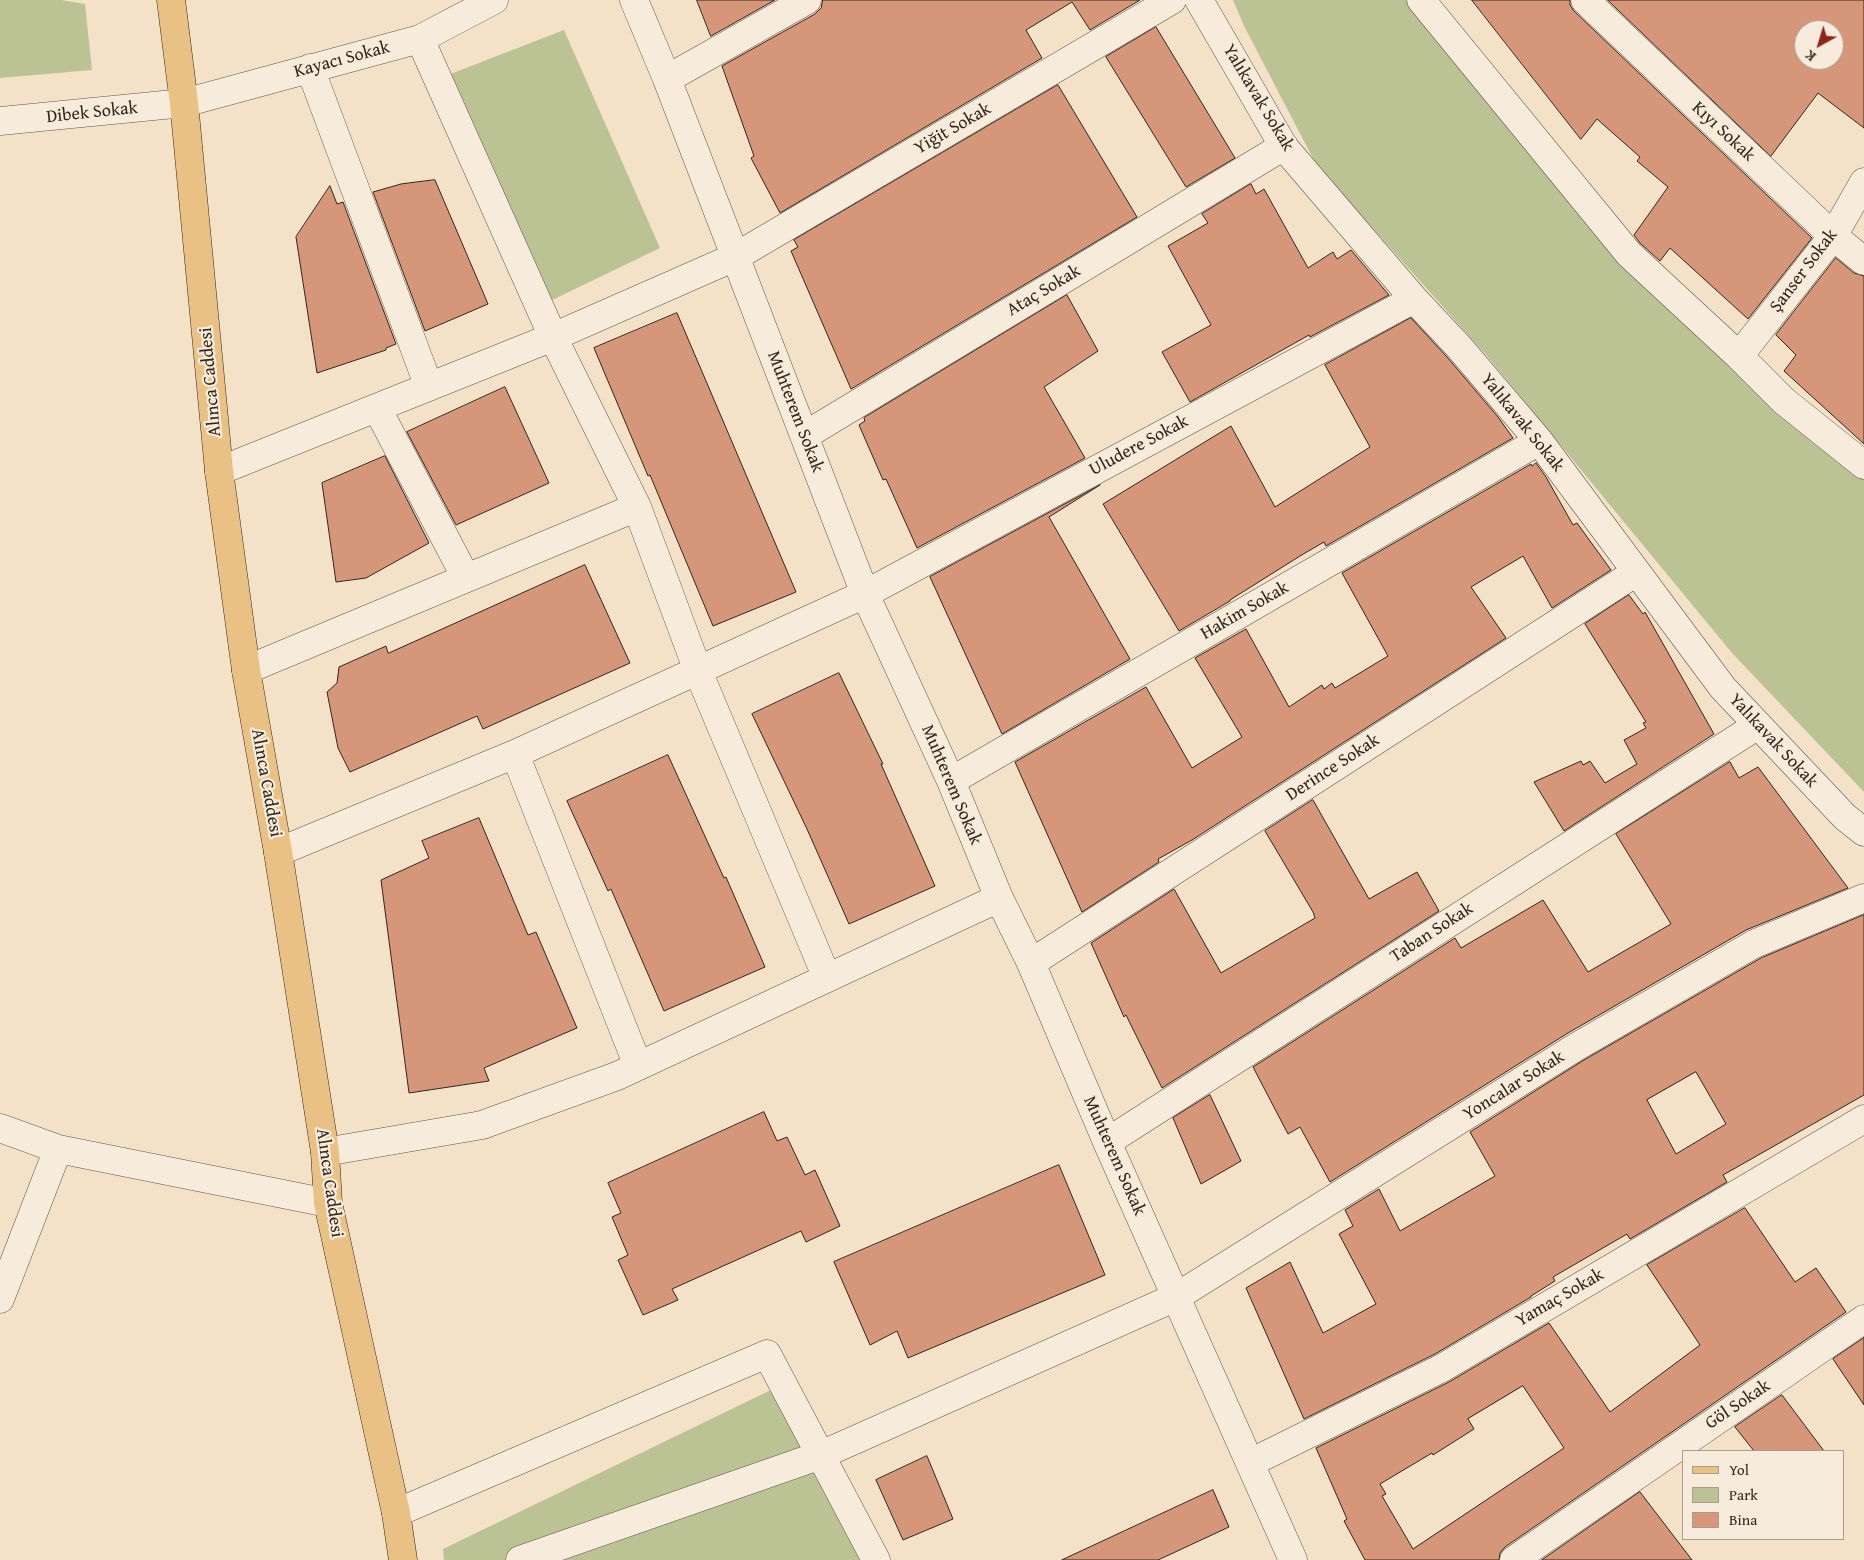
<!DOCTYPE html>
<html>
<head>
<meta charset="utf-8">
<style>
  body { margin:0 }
  #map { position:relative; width:1864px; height:1560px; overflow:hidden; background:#f3e2c7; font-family:"Gentium Book Plus",serif }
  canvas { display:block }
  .legend { position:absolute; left:1682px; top:1450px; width:162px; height:90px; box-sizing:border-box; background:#f7ecdb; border:1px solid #a89d8f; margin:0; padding:6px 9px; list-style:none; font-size:15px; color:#32271d }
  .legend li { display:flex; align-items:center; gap:10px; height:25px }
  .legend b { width:25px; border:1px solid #a89d8f }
  .north { position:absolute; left:1794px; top:20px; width:50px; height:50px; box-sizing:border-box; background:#f7ecdb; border:1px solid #a89d8f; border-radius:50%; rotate:219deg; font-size:14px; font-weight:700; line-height:20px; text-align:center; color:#32271d }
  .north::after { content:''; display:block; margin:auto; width:18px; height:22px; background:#8f2418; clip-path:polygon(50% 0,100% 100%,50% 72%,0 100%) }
</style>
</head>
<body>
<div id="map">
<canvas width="1864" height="1560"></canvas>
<ul class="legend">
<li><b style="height:6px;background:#eac184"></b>Yol</li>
<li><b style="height:14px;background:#bbc395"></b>Park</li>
<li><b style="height:14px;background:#d5967a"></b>Bina</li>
</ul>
<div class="north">K</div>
</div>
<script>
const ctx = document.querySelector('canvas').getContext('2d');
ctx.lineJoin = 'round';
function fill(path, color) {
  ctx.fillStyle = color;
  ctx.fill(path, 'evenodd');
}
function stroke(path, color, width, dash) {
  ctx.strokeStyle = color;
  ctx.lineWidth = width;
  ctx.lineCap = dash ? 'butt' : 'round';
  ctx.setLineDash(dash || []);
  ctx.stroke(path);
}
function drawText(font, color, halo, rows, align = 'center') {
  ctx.font = font + ' "Gentium Book Plus",serif';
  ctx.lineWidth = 4.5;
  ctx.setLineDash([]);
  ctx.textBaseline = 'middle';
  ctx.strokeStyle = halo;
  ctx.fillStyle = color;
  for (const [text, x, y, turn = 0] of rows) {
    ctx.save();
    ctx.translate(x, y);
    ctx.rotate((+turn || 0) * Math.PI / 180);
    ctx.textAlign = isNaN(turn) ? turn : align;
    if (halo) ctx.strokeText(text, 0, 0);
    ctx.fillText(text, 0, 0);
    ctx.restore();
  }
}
fill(new Path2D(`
  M 0,0 L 61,0 L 85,4 L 92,70 L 0,78 Z
  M 1233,0 L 1421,0 L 1493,86 L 1739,356 L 1864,461 L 1864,792 L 1732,653 L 1487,356 L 1317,166 L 1244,26 Z
  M 564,30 L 660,248 L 550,301 L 448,75 Z
  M 775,1388 L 861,1560 L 444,1560 L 443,1549 Z`), '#bbc395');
const building = new Path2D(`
  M 697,0 L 775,0 L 711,36 Z
  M 823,0 L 1140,0 L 1090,30 L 1072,2 L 1026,30 L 1042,58 L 780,213 L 751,158 L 754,156 L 722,66 L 815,14 L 821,8 Z
  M 1472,0 L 1570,0 L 1570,5 L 1574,11 L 1812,238 L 1748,319 L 1670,248 L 1660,261 L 1640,243 L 1634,235 L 1668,187 L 1637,161 L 1640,157 L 1597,119 L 1581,139 Z
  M 1608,0 L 1864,0 L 1864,128 L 1818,93 L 1771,156 ZM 1804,30 L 1834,30 L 1834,60 L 1804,60 Z
  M 1156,27 L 1235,158 L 1186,187 L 1106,57 Z
  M 1058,85 L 1137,217 L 851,389 L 791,251 L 798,247 L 794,240 Z
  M 435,180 L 488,304 L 425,331 L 373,192 L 401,184 Z
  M 1251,184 L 1256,194 L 1264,189 L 1308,268 L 1333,252 L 1337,259 L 1351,250 L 1389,295 L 1310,337 L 1309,335 L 1190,402 L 1162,352 L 1211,325 L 1168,246 L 1208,223 L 1202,214 Z
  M 330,186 L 337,204 L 343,202 L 396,344 L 386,348 L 386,350 L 317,373 L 296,237 Z
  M 1836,258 L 1854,273 L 1864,276 L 1864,444 L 1784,371 L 1796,355 L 1776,335 Z
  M 1067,295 L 1098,351 L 1044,387 L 1085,458 L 917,548 L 886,479 L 883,480 L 859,425 L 865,421 L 864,418 Z
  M 677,313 L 796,592 L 713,626 L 650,475 L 648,476 L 594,348 Z
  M 1411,318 L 1447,357 L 1498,417 L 1513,438 L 1326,546 L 1324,542 L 1300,556 L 1230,600 L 1230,601 L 1179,631 L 1103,504 L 1231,426 L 1275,507 L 1370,447 L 1325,365 Z
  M 505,387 L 549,483 L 456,525 L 407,432 Z
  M 385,456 L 429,543 L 366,578 L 336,582 L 322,483 Z
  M 1536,463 L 1546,477 L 1573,525 L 1577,523 L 1611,570 L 1552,608 L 1523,556 L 1471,587 L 1506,638 L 1192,840 L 1158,859 L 1159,862 L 1082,912 L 1015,762 L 1146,687 L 1192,768 L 1242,737 L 1195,658 L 1246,629 L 1289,707 L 1322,685 L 1324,689 L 1332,683 L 1335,688 L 1388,656 L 1342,573 L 1531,464 L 1532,466 Z
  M 1100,485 L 1049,517 L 1130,659 L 1002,734 L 930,577 Z
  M 585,565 L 630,663 L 483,729 L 477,716 L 350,772 L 338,748 L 327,692 L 337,683 L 339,667 L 386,646 L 388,653 Z
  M 1629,595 L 1643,614 L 1645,612 L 1714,734 L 1564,831 L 1534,782 L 1581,761 L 1583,765 L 1590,761 L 1605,783 L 1637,764 L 1624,740 L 1646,728 L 1643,723 L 1646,722 L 1585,624 Z
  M 839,673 L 883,764 L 881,764 L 935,886 L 849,924 L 807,829 L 752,714 Z
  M 668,755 L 724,878 L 726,877 L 765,967 L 664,1011 L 611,889 L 608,891 L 567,801 Z
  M 1730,762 L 1739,778 L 1758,767 L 1848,888 L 1746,930 L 1568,1033 L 1330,1182 L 1300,1127 L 1288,1134 L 1253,1067 L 1455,938 L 1461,948 L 1543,900 L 1588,972 L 1671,924 L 1616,834 Z
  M 1313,800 L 1369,899 L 1417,872 L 1439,911 L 1162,1088 L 1126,1015 L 1124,1017 L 1091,943 L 1174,889 L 1221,973 L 1315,918 L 1313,912 L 1265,831 Z
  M 479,818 L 528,935 L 536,932 L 577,1028 L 484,1068 L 489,1081 L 409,1093 L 381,880 L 429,858 L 422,841 Z
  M 1864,915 L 1864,1095 L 1723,1175 L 1727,1182 L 1630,1239 L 1627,1234 L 1553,1277 L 1555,1281 L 1531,1296 L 1531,1297 L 1435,1354 L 1304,1419 L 1246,1288 L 1290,1262 L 1323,1333 L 1376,1304 L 1339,1234 L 1353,1226 L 1345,1210 L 1379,1189 L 1400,1231 L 1495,1176 L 1470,1132 L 1584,1060 L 1761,958 ZM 1696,1072 L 1726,1124 L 1676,1154 L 1647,1100 Z
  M 1210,1095 L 1241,1161 L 1201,1184 L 1173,1118 Z
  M 764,1112 L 777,1141 L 787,1137 L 805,1175 L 815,1170 L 840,1226 L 806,1242 L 801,1231 L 672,1289 L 678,1300 L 643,1315 L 618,1260 L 628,1255 L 612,1217 L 621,1213 L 608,1183 Z
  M 1059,1165 L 1105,1275 L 908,1358 L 897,1331 L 870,1345 L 834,1262 Z
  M 1745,1208 L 1795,1282 L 1816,1268 L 1846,1312 L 1505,1547 L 1500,1553 L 1499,1560 L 1365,1560 L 1344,1521 L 1347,1519 L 1316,1448 L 1449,1382 L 1549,1323 L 1610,1412 L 1700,1345 L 1647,1265 ZM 1523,1386 L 1564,1448 L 1413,1549 L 1382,1496 L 1386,1494 L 1380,1484 L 1432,1453 L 1433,1455 L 1474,1429 L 1468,1419 Z
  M 1864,1338 L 1864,1405 L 1833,1359 Z
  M 1782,1395 L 1824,1451 L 1754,1451 L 1735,1427 Z
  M 927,1456 L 953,1519 L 903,1540 L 876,1480 Z
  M 1213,1490 L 1229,1527 L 1158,1560 L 1062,1560 Z
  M 1640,1492 L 1692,1560 L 1542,1560 Z`);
fill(building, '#d5967a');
stroke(building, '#32271d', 1);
const minor = new Path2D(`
  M 634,0 L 667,79 L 865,594 L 951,781 L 999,898 L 1031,963 L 1107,1142 L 1293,1560
  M 1199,0 L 1284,147 L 1414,299 L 1459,347 L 1539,441 L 1723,688 L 1845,817 L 1864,832
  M 1421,0 L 1629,254 L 1739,356 L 1784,401 L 1864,465
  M 1585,0 L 1833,236 L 1864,261
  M 420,39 L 553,337 L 637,507 L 698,671 L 827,978
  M 310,68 L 429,387
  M 667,79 L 807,0
  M 0,121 L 184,103 L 420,39 L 494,0
  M 1739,356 L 1833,236 L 1864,182
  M 377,408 L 466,578
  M 804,436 L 1284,146
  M 219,471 L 553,337 L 735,257 L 1172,0
  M 246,670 L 637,507
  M 515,754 L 865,594 L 1414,299
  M 951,781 L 1539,441
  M 278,852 L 515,754 L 638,1066
  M 1031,963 L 1635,573
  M 0,1128 L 58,1149 L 0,1299
  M 1107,1142 L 1758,725
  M 58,1149 L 328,1203
  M 325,1152 L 482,1125 L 617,1076 L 999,898
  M 1250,1463 L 1442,1368 L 1864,1119
  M 396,1513 L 767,1354 L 876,1560
  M 520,1560 L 821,1455 L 1176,1297 L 1576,1047 L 1754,944 L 1864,898
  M 1514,1560 L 1864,1319`);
const major = new Path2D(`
  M 171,0 L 184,103 L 219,471 L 246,670 L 278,852 L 325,1152 L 328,1203 L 396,1513 L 403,1560`);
stroke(minor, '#625648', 29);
stroke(major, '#32271d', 29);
stroke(minor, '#f7ecdb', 28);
stroke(major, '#eac184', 28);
drawText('18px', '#32271d', '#f7ecdb', [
  ["Kayacı Sokak",342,60,-15],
  ["Yalıkavak Sokak",1258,98,59],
  ["Dibek Sokak",92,113,-6],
  ["Yiğit Sokak",953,129,-30],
  ["Kıyı Sokak",1723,132,43],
  ["Şanser Sokak",1804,271,-53],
  ["Ataç Sokak",1044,291,-31],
  ["Alınca Caddesi",211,382,-95],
  ["Muhterem Sokak",795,412,69],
  ["Yalıkavak Sokak",1522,423,51],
  ["Uludere Sokak",1139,446,-28],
  ["Hakim Sokak",1245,611,-30],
  ["Yalıkavak Sokak",1773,741,47],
  ["Derince Sokak",1333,768,-33],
  ["Alınca Caddesi",266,783,80],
  ["Muhterem Sokak",951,785,67],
  ["Taban Sokak",1432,933,-33],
  ["Yoncalar Sokak",1514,1086,-32],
  ["Muhterem Sokak",1114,1156,66],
  ["Alınca Caddesi",329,1183,82],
  ["Yamaç Sokak",1560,1298,-30],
  ["Göl Sokak",1738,1405,-34]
]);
</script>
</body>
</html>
